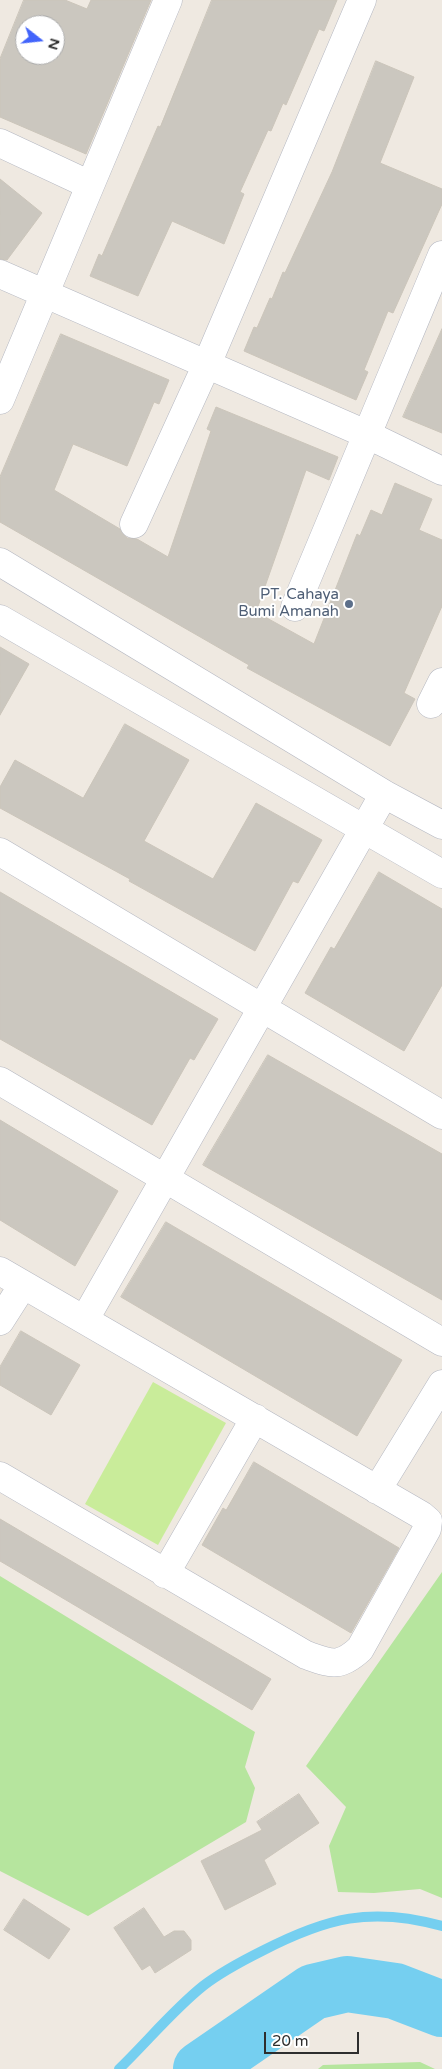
<!DOCTYPE html>
<html>
<head>
<meta charset="utf-8">
<style>
  body { margin:0 }
  #map { position:relative; width:442px; height:2069px; overflow:hidden; background:#efe9e1; font-family:"Varela Round",sans-serif }
  canvas { display:block }
  .north { position:absolute; left:15px; top:15px; width:50px; height:50px; box-sizing:border-box; background:#fff; border:1px solid #ababab; border-radius:50%; rotate:106deg; font-size:14px; font-weight:700; line-height:20px; text-align:center; color:#2e2e2e }
  .north::after { content:''; display:block; margin:auto; width:18px; height:22px; background:#4264fb; clip-path:polygon(50% 0,100% 100%,50% 72%,0 100%) }
  .scale { position:absolute; left:264px; top:2032px; width:95px; height:22px; box-sizing:border-box; border:2px solid #2e2e2e; border-top:0; padding-left:6px; font-size:15px; line-height:18px; white-space:nowrap; color:#2e2e2e; -webkit-text-stroke:4px #fff; paint-order:stroke }
</style>
</head>
<body>
<div id="map">
<canvas width="442" height="2069"></canvas>
<div class="north">N</div>
<div class="scale">20 m</div>
</div>
<script>
const ctx = document.querySelector('canvas').getContext('2d');
ctx.lineJoin = 'round';
function fill(path, color) {
  ctx.fillStyle = color;
  ctx.fill(path, 'evenodd');
}
function stroke(path, color, width, dash) {
  ctx.strokeStyle = color;
  ctx.lineWidth = width;
  ctx.lineCap = dash ? 'butt' : 'round';
  ctx.setLineDash(dash || []);
  ctx.stroke(path);
}
function drawText(font, color, halo, rows, align = 'center') {
  ctx.font = font + ' "Varela Round",sans-serif';
  ctx.lineWidth = 4;
  ctx.setLineDash([]);
  ctx.textBaseline = 'middle';
  ctx.strokeStyle = halo;
  ctx.fillStyle = color;
  for (const [text, x, y, turn = 0] of rows) {
    ctx.save();
    ctx.translate(x, y);
    ctx.rotate((+turn || 0) * Math.PI / 180);
    ctx.textAlign = isNaN(turn) ? turn : align;
    if (halo) ctx.strokeText(text, 0, 0);
    ctx.fillText(text, 0, 0);
    ctx.restore();
  }
}
fill(new Path2D(`
  M 442,1572 L 442,1898 L 420,1889 L 374,1893 L 338,1892 L 329,1846 L 346,1807 L 306,1766 Z
  M 0,1576 L 255,1732 L 245,1767 L 255,1788 L 246,1822 L 88,1916 L 0,1871 Z
  M 420,2062 L 435,2069 L 318,2069 L 323,2065 Z`), '#b6e59e');
fill(new Path2D(`
  M 153,1382 L 226,1423 L 158,1545 L 85,1504 Z`), '#c9ec9a');
stroke(new Path2D(`
  M 119,2069 C 147,2042 173,2010 203,1986 C 221,1972 242,1961 262,1951 C 326,1918 371,1906 442,1926`), '#75cff0', 10);
stroke(new Path2D(`
  M 201,2069 L 313,1992 L 347,1984 L 395,1991 L 442,2009`), '#75cff0', 56);
const building = new Path2D(`
  M 24,0 L 65,0 L 87,9 L 91,0 L 151,0 L 86,154 L 0,117 L 0,59 ZM 25,25 L 55,25 L 55,55 L 25,55 Z
  M 212,0 L 337,0 L 324,31 L 319,29 L 286,105 L 283,103 L 271,131 L 268,130 L 240,192 L 244,194 L 224,244 L 172,221 L 138,296 L 90,276 L 99,254 L 102,256 L 158,126 L 160,127 Z
  M 376,61 L 414,77 L 380,163 L 442,189 L 442,204 L 393,313 L 388,311 L 364,370 L 368,372 L 356,400 L 244,351 L 254,327 L 257,328 L 270,298 L 272,299 L 283,272 L 285,273 L 332,172 Z
  M 0,179 L 42,213 L 7,260 L 0,259 Z
  M 442,329 L 442,433 L 403,417 Z
  M 61,334 L 169,380 L 159,404 L 154,402 L 127,466 L 73,444 L 54,490 L 120,529 L 127,538 L 137,539 L 168,557 L 211,431 L 207,429 L 216,407 L 338,457 L 329,480 L 306,470 L 256,612 L 314,644 L 357,534 L 360,536 L 371,510 L 382,515 L 395,483 L 432,499 L 419,530 L 442,540 L 442,606 L 404,693 L 415,699 L 390,746 L 247,668 L 249,665 L 0,522 L 0,477 Z
  M 0,647 L 29,664 L 0,715 Z
  M 125,724 L 189,760 L 144,841 L 213,879 L 256,803 L 322,840 L 298,883 L 293,881 L 255,951 L 129,881 L 130,879 L 0,808 L 0,787 L 15,760 L 83,798 Z
  M 379,872 L 442,909 L 442,985 L 404,1051 L 305,993 L 331,947 L 334,949 Z
  M 0,892 L 218,1019 L 194,1060 L 190,1058 L 152,1125 L 0,1039 Z
  M 268,1055 L 442,1154 L 442,1300 L 203,1165 Z
  M 0,1120 L 118,1191 L 75,1266 L 0,1220 Z
  M 166,1222 L 402,1360 L 357,1436 L 121,1297 Z
  M 21,1331 L 80,1365 L 51,1415 L 0,1385 L 0,1367 Z
  M 254,1462 L 399,1548 L 351,1633 L 202,1545 L 223,1508 L 226,1510 Z
  M 0,1519 L 271,1679 L 252,1710 L 0,1561 Z
  M 299,1794 L 319,1823 L 264,1860 L 276,1884 L 225,1910 L 201,1861 L 262,1830 L 257,1822 Z
  M 24,1899 L 70,1929 L 49,1959 L 4,1930 Z
  M 144,1908 L 164,1937 L 174,1931 L 184,1931 L 191,1940 L 191,1950 L 155,1973 L 150,1965 L 142,1970 L 114,1928 Z`);
fill(building, '#cbc7bf');
stroke(building, '#cbc5ba', 1);
const minor = new Path2D(`
  M 0,143 L 90,185
  M 0,274 L 366,434 L 442,471
  M 0,400 L 168,0
  M 134,524 L 207,364 L 362,0
  M 0,562 L 384,794 L 442,825
  M 295,607 L 442,255
  M 0,619 L 442,874
  M 431,704 L 442,682
  M 0,852 L 442,1115
  M 0,1081 L 442,1342
  M 0,1271 L 421,1515 L 428,1521 L 427,1529 L 360,1649 C 339,1668 332,1664 306,1655 L 0,1476
  M 85,1319 L 384,794
  M 0,1321 L 23,1285
  M 377,1490 L 442,1384
  M 165,1574 L 255,1418`);
stroke(minor, '#b4b7c1', 29);
stroke(minor, '#fff', 28);
for (const [x, y, r, color] of [
  [349,604,5,"#5c6f8a"]
]) {
  const dot = new Path2D();
  dot.arc(x, y, r, 0, 2 * Math.PI);
  ctx.fillStyle = color;
  ctx.fill(dot);
  stroke(dot, '#fff', 2);
}
drawText('15px', '#4e5e75', '#fff', [
  ["PT. Cahaya",339,595],
  ["Bumi Amanah",339,612]
], 'right');
</script>
</body>
</html>
